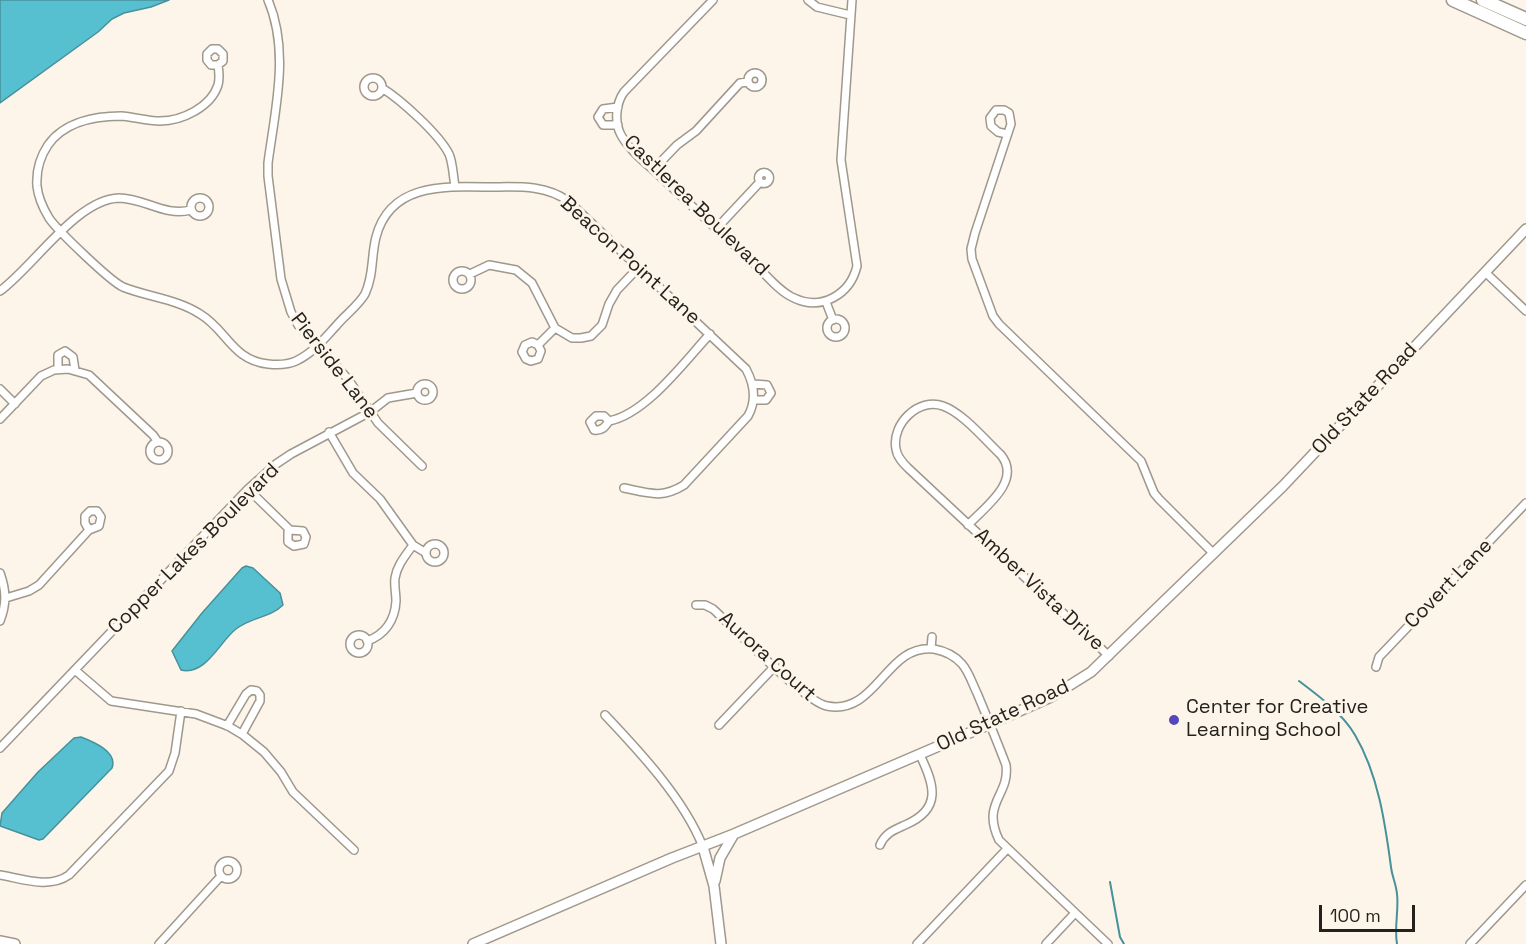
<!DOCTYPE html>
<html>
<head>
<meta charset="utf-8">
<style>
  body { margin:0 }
  #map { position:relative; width:1526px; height:944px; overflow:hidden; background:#fdf5e9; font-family:"Space Grotesk",sans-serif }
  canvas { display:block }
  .scale { position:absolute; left:1319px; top:905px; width:96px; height:27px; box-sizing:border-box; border:3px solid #25221e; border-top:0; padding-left:8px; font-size:18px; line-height:21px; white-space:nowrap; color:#25221e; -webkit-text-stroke:4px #fdf5e9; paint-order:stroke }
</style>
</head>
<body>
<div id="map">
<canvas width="1526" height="944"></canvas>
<div class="scale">100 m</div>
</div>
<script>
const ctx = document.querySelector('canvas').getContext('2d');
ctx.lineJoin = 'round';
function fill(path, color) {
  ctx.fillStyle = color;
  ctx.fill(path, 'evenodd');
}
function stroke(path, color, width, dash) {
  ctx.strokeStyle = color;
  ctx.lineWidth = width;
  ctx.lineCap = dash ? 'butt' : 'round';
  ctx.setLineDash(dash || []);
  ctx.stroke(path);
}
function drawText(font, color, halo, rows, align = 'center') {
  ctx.font = font + ' "Space Grotesk",sans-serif';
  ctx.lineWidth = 6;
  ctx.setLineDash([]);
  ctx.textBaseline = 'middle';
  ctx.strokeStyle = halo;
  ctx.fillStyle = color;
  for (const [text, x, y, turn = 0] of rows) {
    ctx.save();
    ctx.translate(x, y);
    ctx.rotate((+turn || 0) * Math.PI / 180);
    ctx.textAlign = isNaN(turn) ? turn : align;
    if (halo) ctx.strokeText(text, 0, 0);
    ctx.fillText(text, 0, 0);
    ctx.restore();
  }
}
const water = new Path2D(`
  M 0,0 L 169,0 L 151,7 L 124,13 L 112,19 L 98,32 L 0,103 Z
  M 246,566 L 253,568 L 280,593 L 283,605 C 270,618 251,617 236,629 C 220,641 206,676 181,670 L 172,651 L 202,613 L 242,568 Z
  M 81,737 C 94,742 118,752 112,768 L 43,839 L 39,840 L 0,826 L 2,813 L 38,772 L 74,738 Z`);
fill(water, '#56c0d1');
stroke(water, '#47919b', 1.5);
stroke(new Path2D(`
  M 1299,681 C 1319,696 1343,714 1355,735 C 1378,774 1385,822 1391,867 C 1392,876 1396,884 1397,894 C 1399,910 1394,927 1397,944
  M 1110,882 L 1120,937 L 1124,944`), '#47919b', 2);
const street = new Path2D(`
  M 268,0 C 290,51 275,110 268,163 L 268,176 L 281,279 L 291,312 L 298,325 L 348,379 L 378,423 L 422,466
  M 713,0 L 624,92 C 616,103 614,122 621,135 C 630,151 646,163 659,175 C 691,205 723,236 756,265 C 767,276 780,292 794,298 C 821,311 850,295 857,266 L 841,160 L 852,0
  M 808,0 L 817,7 L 850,15
  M 218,65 L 211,65 L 207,60 L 207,54 L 212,49 L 218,49 L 223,54 L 223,61 L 218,65 C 219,72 220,78 218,85 C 211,107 182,121 160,121 C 147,121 134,117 121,116 C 95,116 64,122 48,145 C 40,157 36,171 37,186 C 38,197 43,208 49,218 C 57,230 110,281 123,287 C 148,297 177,299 200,314 C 227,330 232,360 268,364 C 277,365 287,365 296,361 C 313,353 324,339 336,326 C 345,315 358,306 365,294 C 374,275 371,256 376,237 C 390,183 445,186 489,187 C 516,187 544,184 568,201 L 746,369 C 754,384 757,400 748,416 L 684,485 C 662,499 648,493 624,488
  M748 80a7 7 0 1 1 14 0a7 7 0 1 1-14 0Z
  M364 87a9 9 0 1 1 18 0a9 9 0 1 1-18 0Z
  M 382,88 C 401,100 439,134 449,154 C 453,163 453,176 455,186
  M 618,107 L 603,109 L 598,117 L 603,125 L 618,125
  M 1007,134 L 998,132 L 991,126 L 990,118 L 996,110 L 1004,110 L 1009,113 L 1011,124 L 975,233 L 971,249 L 972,259 L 993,316 L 999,324 L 1141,461 L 1154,493 L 1159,499 L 1214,554
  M 653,170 L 677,145 L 696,131 L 740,83 L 748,82
  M758.5 178a5.5 5.5 0 1 1 11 0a5.5 5.5 0 1 1-11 0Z
  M191 207a9 9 0 1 1 18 0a9 9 0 1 1-18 0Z
  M 716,229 L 760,182
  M453 280a9 9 0 1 1 18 0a9 9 0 1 1-18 0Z
  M 1485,272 L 1526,311
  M 470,274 L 489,265 L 516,270 L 532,283 L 555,328 L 572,338 L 581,338 L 591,336 L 602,325 L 609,304 L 617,290 L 639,267
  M 0,291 C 34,266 77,199 119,198 C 144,198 165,217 191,210
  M 826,302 L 833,320
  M827 328a9 9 0 1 1 18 0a9 9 0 1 1-18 0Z
  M 538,345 L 541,351 L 538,359 L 531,361 L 526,359 L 522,352 L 525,345 L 532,342 L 538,345 L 555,328
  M 58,369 L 58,355 L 65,351 L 73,357 L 75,370
  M417 392a8 8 0 1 1 16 0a8 8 0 1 1-16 0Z
  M 753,384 L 767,385 L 771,393 L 766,400 L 754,400
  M 0,389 L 15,404
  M 0,419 L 41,376 L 54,370 L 68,369 L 89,375 L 153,435 L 158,442
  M 609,421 C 605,427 602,431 594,430 L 590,422 L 596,416 L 604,416 L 609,421 C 646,414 684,362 710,334
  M 329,432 L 353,473 L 380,499 L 413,545 L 426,553
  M150 451a9 9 0 1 1 18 0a9 9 0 1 1-18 0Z
  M 248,489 L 290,530 L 303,531 L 306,537 L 304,544 L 294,546 L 288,542 L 288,532 L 290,530
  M 968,525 C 985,507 1022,481 1001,455 C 985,440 963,413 943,406 C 919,397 891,424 896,449 C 897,457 903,463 908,468 L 1109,656
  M426 553a9 9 0 1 1 18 0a9 9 0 1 1-18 0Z
  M 0,573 C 6,590 7,603 0,621
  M 6,598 L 29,591 L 39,585 L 89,530 L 99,526 L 101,517 L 97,511 L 90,511 L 85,516 L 85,523 L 89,530
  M 696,605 L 705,605 L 713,609 C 734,628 805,702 827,706 C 877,716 886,643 934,649 C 945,651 955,656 962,664 C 969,672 972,683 977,693 C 987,717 997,741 1006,765 C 1010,796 981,802 999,840 L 1108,944
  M350 644a9 9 0 1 1 18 0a9 9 0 1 1-18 0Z
  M 367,641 C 385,635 395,620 396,601 C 396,593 394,586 395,578 C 397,565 406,555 413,545
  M 931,649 L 932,637
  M 1376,667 L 1379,657 L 1526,503
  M 75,670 L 111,701 L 196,714 L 228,726 L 243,735 L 264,752 L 281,772 L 293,792 L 354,850
  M 605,715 C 640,752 684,799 703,847
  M 719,725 L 775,666
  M 227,726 L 246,694 L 251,690 L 257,691 L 260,695 L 260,701 L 242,734
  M 0,748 L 248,489 L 276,464 L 291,454 L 370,412 L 388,398 L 417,393
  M 880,845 C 885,833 894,830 905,825 C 943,809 934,784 920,755
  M219 870a9 9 0 1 1 18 0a9 9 0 1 1-18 0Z
  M 0,875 C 23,879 49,889 69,875 L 169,771 L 175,753 L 181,711
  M 159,944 L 221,876
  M 917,944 L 1007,849
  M 1046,944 L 1075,913
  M 1470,944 L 1526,885`);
const secondary = new Path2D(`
  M 703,847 L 714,886 L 721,944
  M 715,881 L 720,858 L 734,834
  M 0,941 L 15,944
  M 473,944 L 672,858 L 734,834 L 990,724 L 1051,697 L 1091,672 L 1283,486 L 1526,229`);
const highway = new Path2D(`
  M 1453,0 L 1526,33
  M 1483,0 L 1526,19`);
stroke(street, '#9f988c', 10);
stroke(secondary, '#9f988c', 12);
stroke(highway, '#9f988c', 15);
stroke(street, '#fff', 7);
stroke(secondary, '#fff', 9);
stroke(highway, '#fff', 12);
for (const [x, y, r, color] of [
  [1174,720,6,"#5647bf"]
]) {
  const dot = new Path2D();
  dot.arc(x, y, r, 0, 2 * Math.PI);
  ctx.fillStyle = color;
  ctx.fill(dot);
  stroke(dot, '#fdf5e9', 2);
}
drawText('20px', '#25221e', '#fdf5e9', [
  ["Castlerea Boulevard",696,206,44],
  ["Beacon Point Lane",630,261,42],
  ["Pierside Lane",334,366,52],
  ["Old State Road",1365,399,-47],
  ["Copper Lakes Boulevard",194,549,-45],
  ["Covert Lane",1449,584,-46],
  ["Amber Vista Drive",1039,590,43],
  ["Aurora Court",767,657,42],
  ["Old State Road",1003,716,-25]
]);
drawText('20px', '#25221e', '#fdf5e9', [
  ["Center for Creative",1186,708],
  ["Learning School",1186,731]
], 'left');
</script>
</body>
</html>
